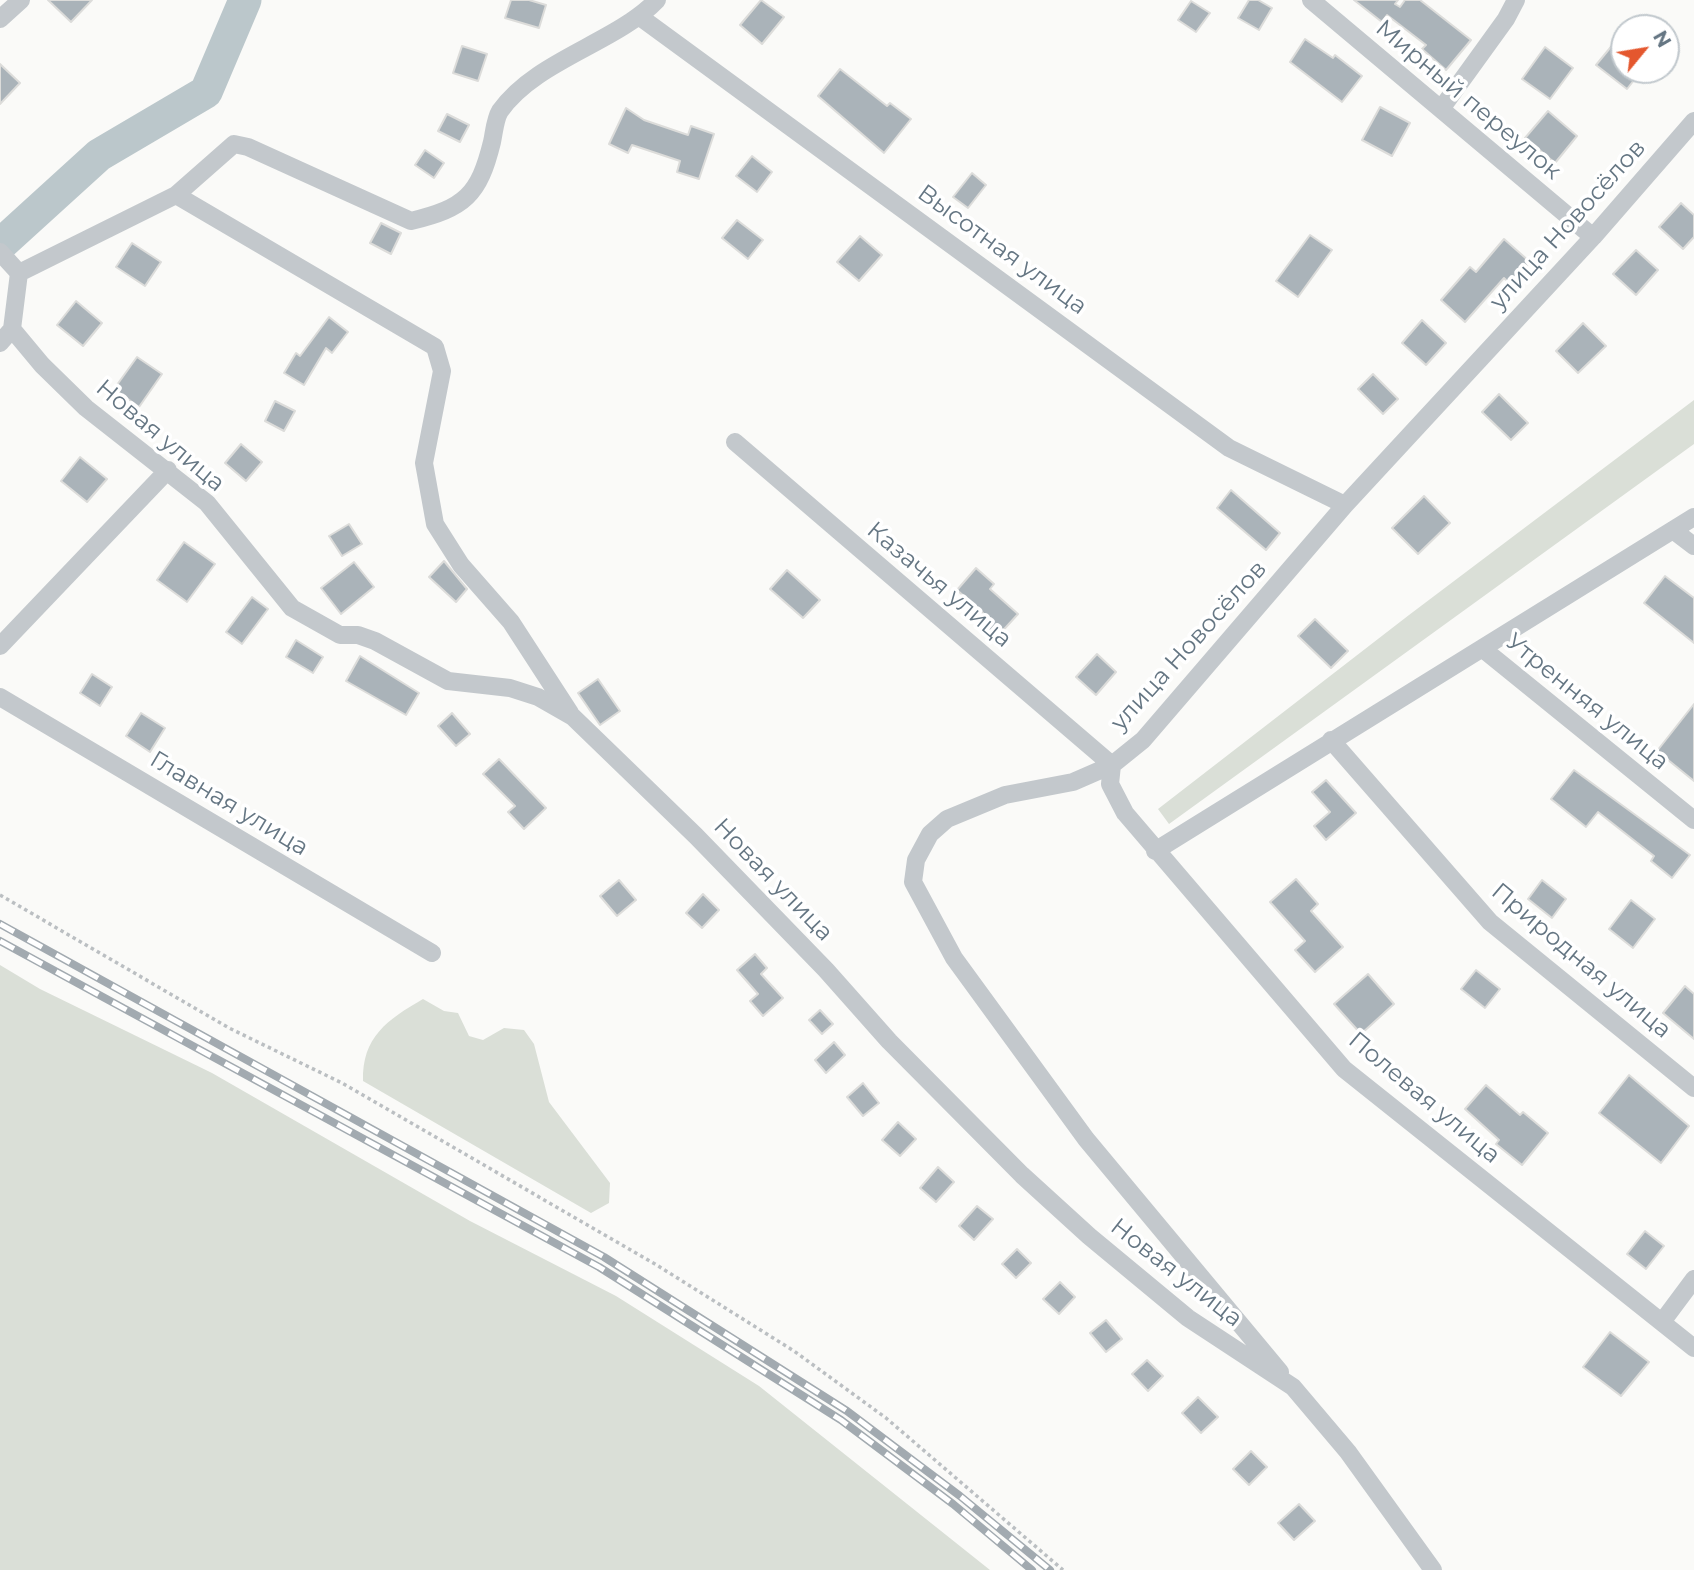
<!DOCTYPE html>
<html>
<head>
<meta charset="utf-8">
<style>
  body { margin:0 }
  #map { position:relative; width:1694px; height:1570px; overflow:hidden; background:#fafaf8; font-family:Montserrat,sans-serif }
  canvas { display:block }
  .north { position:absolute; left:1610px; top:14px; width:70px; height:70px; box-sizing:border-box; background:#fff; border:2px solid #c1c8cd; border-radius:50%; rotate:60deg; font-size:19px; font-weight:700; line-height:28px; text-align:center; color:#657683 }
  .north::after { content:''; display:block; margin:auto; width:24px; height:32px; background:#e4572e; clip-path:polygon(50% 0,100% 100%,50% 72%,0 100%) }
</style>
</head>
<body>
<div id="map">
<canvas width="1694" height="1570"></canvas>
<div class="north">N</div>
</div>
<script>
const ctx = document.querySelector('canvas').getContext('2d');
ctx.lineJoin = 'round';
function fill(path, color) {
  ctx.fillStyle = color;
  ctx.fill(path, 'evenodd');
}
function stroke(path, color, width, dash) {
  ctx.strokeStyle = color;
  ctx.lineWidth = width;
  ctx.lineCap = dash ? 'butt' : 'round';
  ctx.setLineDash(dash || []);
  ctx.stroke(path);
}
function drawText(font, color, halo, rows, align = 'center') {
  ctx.font = font + ' Montserrat,sans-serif';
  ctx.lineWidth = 7;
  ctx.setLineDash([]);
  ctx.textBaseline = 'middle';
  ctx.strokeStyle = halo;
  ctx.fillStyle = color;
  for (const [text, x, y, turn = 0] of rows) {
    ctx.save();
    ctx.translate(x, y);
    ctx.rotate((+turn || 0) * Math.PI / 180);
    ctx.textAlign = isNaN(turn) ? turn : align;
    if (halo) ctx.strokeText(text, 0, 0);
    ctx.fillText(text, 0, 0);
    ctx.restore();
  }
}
fill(new Path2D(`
  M 1694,400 L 1694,444 L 1169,824 L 1158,809 L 1409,615 Z
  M 0,965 L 40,989 L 212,1073 L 470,1221 L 616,1296 L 759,1386 L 990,1570 L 0,1570 Z
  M 423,999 L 444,1011 L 458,1013 L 469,1036 L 483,1040 L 504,1028 L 524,1030 L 534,1044 L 549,1102 L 610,1183 L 609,1203 L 591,1213 L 363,1081 C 362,1037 387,1020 423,999 Z`), '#dadfd7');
stroke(new Path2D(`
  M 0,245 L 99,155 L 206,92 L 245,0`), '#bbc7cb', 33);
const building = new Path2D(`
  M 48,0 L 92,0 L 71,22 Z
  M 511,0 L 529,0 L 546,5 L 539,28 L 505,18 Z
  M 761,0 L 784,17 L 762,44 L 740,25 Z
  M 1249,0 L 1258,0 L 1272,8 L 1259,30 L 1238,18 Z
  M 1354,0 L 1398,0 L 1395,4 L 1400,7 L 1405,0 L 1420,0 L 1471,40 L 1446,70 L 1422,49 L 1426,45 L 1387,15 L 1382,22 Z
  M 1191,1 L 1210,13 L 1196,32 L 1178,20 Z
  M 1624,31 L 1624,70 L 1642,70 L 1627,89 L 1596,65 Z
  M 1305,39 L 1333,58 L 1335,55 L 1362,76 L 1342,102 L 1290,62 Z
  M 462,46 L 487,54 L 478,81 L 453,73 Z
  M 1545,47 L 1573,68 L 1550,99 L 1522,79 Z
  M 0,64 L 20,83 L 0,104 Z
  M 840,69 L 887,106 L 890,103 L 911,119 L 884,153 L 818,96 Z
  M 1380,107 L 1410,123 L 1392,156 L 1362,140 Z
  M 626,108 L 644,120 L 688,135 L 691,126 L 714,134 L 699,179 L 677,172 L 680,161 L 632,145 L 628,153 L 609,144 Z
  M 1548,111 L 1577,136 L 1555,163 L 1525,138 Z
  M 447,114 L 469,125 L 460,142 L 438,131 Z
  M 425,150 L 444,163 L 434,178 L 415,165 Z
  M 752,156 L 772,172 L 757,192 L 736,176 Z
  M 972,173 L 986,185 L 968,208 L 953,197 Z
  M 1681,203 L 1694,215 L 1694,237 L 1683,249 L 1659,227 Z
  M 737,220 L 763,240 L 748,259 L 722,238 Z
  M 381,223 L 401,233 L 391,254 L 370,243 Z
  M 1310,235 L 1332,250 L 1298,297 L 1276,281 Z
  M 860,236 L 882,255 L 859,281 L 837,262 Z
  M 1504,239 L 1530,262 L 1511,285 L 1504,278 L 1465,322 L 1441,300 L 1470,267 L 1476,272 Z
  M 132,243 L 161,262 L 145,286 L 116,267 Z
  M 1636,250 L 1658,270 L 1636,295 L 1613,274 Z
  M 76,301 L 102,323 L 83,346 L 57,325 Z
  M 329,317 L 348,332 L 332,353 L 326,348 L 304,385 L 284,373 L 296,353 L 300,356 Z
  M 1422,320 L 1446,343 L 1426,365 L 1402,343 Z
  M 1583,323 L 1606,346 L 1578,373 L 1556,351 Z
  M 137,357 L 162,374 L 139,407 L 114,389 Z
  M 1373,374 L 1398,399 L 1383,414 L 1358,389 Z
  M 1499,394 L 1528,423 L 1511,440 L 1482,412 Z
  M 275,401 L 295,411 L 284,431 L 265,421 Z
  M 241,444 L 262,462 L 246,481 L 225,463 Z
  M 80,457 L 107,479 L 87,502 L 61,481 Z
  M 1231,490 L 1280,533 L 1266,550 L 1217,508 Z
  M 1424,496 L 1450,523 L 1418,554 L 1392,528 Z
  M 349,524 L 362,544 L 342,556 L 329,536 Z
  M 184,542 L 215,564 L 187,602 L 157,580 Z
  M 444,561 L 467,589 L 456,602 L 429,577 Z
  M 354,562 L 374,587 L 341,614 L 321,588 Z
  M 976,568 L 994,584 L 990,589 L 1018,614 L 997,637 L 978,619 L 983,613 L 957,590 Z
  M 787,570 L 820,600 L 803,618 L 770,589 Z
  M 1665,576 L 1694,598 L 1694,643 L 1644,603 Z
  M 252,597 L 268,609 L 242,644 L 226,632 Z
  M 1315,619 L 1348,651 L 1331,668 L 1298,636 Z
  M 296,640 L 323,657 L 313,673 L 286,657 Z
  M 1097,654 L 1116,672 L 1096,695 L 1076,677 Z
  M 360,656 L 419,693 L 406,715 L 346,681 Z
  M 92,674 L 112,687 L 100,706 L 80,693 Z
  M 598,679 L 620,711 L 600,725 L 578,693 Z
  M 1694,704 L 1694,781 L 1657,751 Z
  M 141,713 L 165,728 L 150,752 L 126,736 Z
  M 452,713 L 470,734 L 456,746 L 438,726 Z
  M 499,759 L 546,808 L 524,829 L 508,812 L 515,806 L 483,774 Z
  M 1574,770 L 1690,855 L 1672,878 L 1651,861 L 1654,856 L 1598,812 L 1586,827 L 1551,799 Z
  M 1326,780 L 1356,813 L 1326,840 L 1314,826 L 1330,812 L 1312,792 Z
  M 1296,879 L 1318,904 L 1311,911 L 1343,947 L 1315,972 L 1295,950 L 1305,941 L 1270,902 Z
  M 619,880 L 636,900 L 617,916 L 600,896 Z
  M 1542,880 L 1566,899 L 1552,918 L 1528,899 Z
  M 703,894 L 719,910 L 702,928 L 686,913 Z
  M 1631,900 L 1655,919 L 1633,948 L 1609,929 Z
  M 755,954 L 767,968 L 761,974 L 783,998 L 763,1016 L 750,1001 L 758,994 L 737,970 Z
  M 1476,970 L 1500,989 L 1485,1008 L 1461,989 Z
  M 1368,974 L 1394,1004 L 1361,1034 L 1334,1004 Z
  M 1685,986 L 1694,994 L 1694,1039 L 1663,1013 Z
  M 820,1010 L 833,1024 L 822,1034 L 809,1020 Z
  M 834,1042 L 845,1055 L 826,1073 L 815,1060 Z
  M 1629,1075 L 1689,1126 L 1661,1163 L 1599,1113 Z
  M 863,1083 L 879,1103 L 863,1116 L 847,1097 Z
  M 1486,1085 L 1520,1115 L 1523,1112 L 1548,1133 L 1522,1165 L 1496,1144 L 1499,1140 L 1465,1109 Z
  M 898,1122 L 916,1139 L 900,1156 L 882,1140 Z
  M 938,1167 L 954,1182 L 936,1202 L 920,1188 Z
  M 977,1206 L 993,1219 L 974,1240 L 959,1226 Z
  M 1645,1231 L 1664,1246 L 1646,1269 L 1627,1254 Z
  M 1017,1249 L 1031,1263 L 1016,1278 L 1002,1264 Z
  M 1060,1282 L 1075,1297 L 1059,1314 L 1043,1299 Z
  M 1106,1320 L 1122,1339 L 1106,1352 L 1090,1333 Z
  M 1610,1332 L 1649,1362 L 1621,1396 L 1583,1367 Z
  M 1147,1360 L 1163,1376 L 1148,1391 L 1132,1374 Z
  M 1198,1397 L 1218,1417 L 1201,1433 L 1182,1413 Z
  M 1251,1451 L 1267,1467 L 1249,1485 L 1233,1469 Z
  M 1299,1504 L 1315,1521 L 1294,1540 L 1278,1523 Z`);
fill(building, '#aab3b9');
stroke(building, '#dcdcda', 2);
stroke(new Path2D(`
  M 0,895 L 229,1028 L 342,1083 L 655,1264 L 794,1351 L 886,1418 L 1063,1570`), '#bbbfc2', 3.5, [3.5, 3.5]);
stroke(new Path2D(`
  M 1311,0 L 1593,237
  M 640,17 L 1229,448 L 1345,505
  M 0,19 L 21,0
  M 1441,109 L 1506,19 L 1516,0
  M 176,195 L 234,144 L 248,147 L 411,221 C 465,208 479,195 492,142 C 494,133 495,119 500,111 C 536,60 616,43 657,0
  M 0,252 L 19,273 L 12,329
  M 19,273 L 176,195 L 435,347 L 442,371 L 424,463 L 435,524 L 461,565 L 511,622 L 570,713
  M 12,329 L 42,365 L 86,408 L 207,503 L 292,608 L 340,635 L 358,635 L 375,641 L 448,681 L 510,688 L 538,697 L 573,717 L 696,836 L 826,970 L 889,1041 L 1022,1175 L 1089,1236 L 1188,1318 L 1293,1387 L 1348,1452 L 1433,1570
  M 0,343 L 12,329
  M 735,442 L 1112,765 L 1110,784 L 1125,813 L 1344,1069 L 1694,1348
  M 1673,530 L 1694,546
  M 0,646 L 168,470
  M 1483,649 L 1694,820
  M 0,697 L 432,953
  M 1331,740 L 1490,922 L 1694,1088
  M 1155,851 L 1694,517
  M 1662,1322 L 1694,1279
  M 1280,1372 L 1086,1139 L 954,958 L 913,882 L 916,860 L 930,834 L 947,819 L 1005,795 L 1073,782 L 1112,765 L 1143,740 L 1345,505 L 1593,237 L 1694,121`), '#c3c8cc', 18);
const rail = new Path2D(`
  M 0,924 L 604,1257 L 847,1411 L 960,1496 L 1050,1570
  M 0,941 L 599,1267 L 841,1420 L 953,1504 L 1032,1570`);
stroke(rail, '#a2aab0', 8);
stroke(rail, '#fff', 5, [16]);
drawText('24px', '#657683', '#fff', [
  ["Мирный переулок",1468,100,40],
  ["улица Новосёлов",1568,225,-48],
  ["Высотная улица",1002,250,36],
  ["Новая улица",160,436,40],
  ["Казачья улица",939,585,40],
  ["улица Новосёлов",1189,646,-48],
  ["Утренняя улица",1587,702,39],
  ["Главная улица",229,804,31],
  ["Новая улица",773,880,46],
  ["Природная улица",1581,961,40],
  ["Полевая улица",1424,1098,40],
  ["Новая улица",1176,1273,38]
]);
</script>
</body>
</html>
